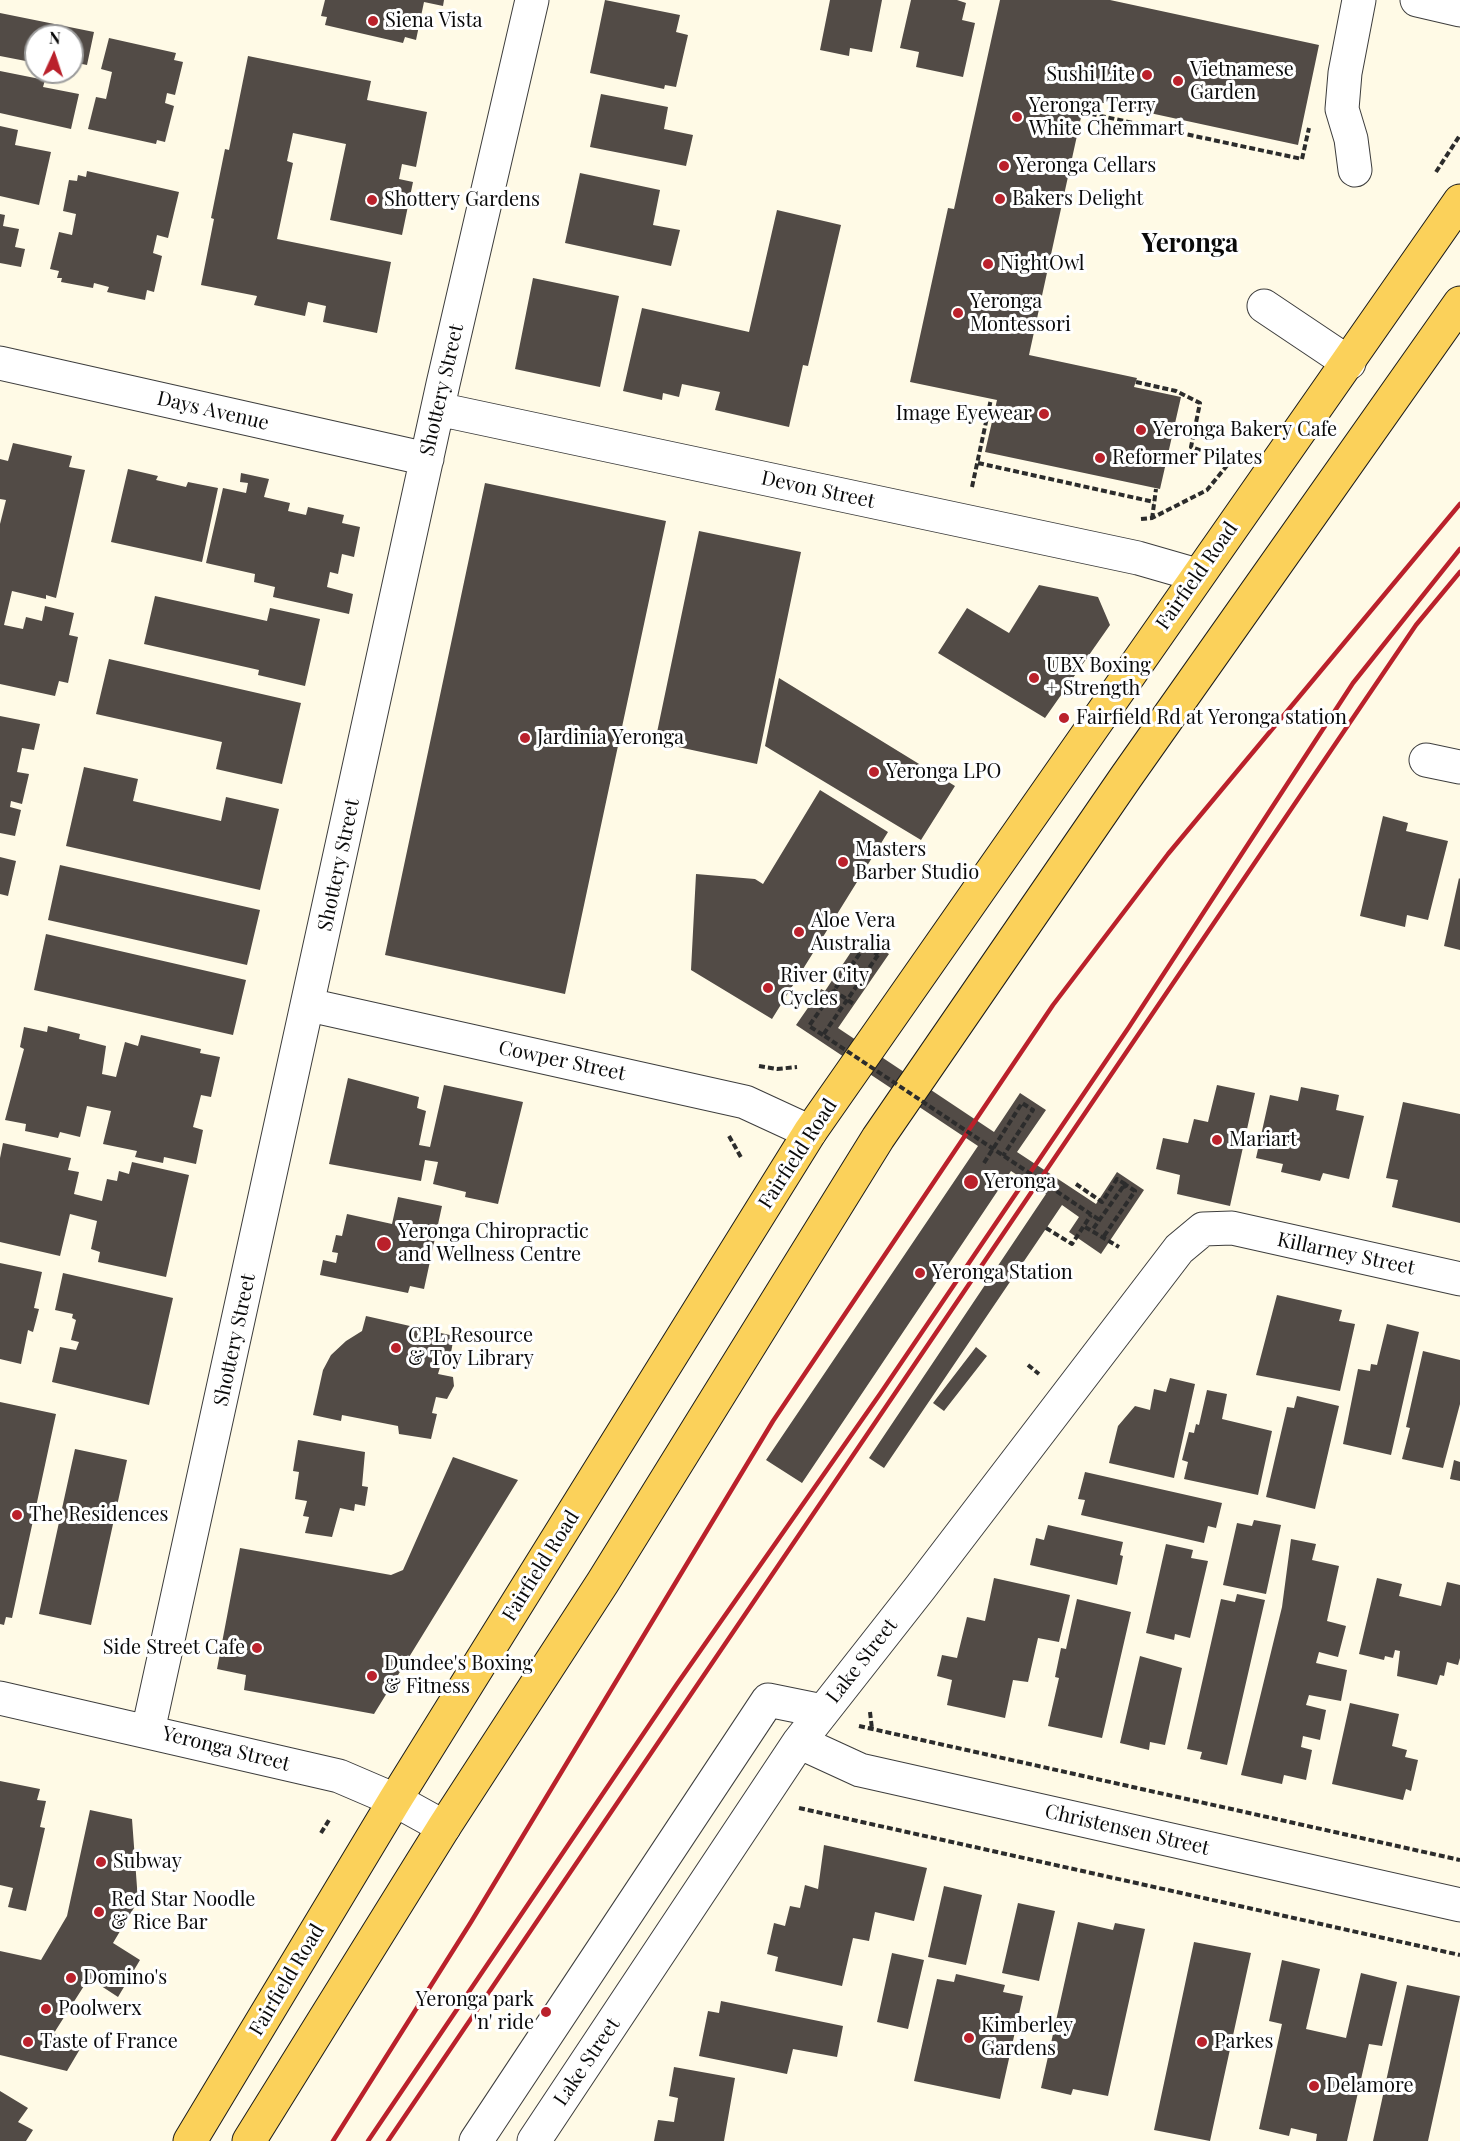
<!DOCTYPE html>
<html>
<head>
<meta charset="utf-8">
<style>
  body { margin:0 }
  #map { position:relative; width:1460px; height:2141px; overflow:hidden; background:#fffae6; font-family:"Playfair Display",serif }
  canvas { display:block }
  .north { position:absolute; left:24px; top:24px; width:60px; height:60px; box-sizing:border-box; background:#fff; border:2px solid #9d9d9d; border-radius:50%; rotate:3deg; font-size:16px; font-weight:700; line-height:24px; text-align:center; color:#0a0a0a }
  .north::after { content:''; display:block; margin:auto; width:21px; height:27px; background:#ba212b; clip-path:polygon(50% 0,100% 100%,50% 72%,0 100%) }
</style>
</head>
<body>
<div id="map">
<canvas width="1460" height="2141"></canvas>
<div class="north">N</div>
</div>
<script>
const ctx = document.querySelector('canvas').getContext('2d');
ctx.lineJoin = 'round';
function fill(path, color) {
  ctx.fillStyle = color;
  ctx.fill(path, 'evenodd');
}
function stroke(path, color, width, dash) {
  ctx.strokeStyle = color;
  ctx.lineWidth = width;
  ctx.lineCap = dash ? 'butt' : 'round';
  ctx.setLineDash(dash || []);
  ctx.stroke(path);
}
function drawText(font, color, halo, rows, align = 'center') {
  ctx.font = font + ' "Playfair Display",serif';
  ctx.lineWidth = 6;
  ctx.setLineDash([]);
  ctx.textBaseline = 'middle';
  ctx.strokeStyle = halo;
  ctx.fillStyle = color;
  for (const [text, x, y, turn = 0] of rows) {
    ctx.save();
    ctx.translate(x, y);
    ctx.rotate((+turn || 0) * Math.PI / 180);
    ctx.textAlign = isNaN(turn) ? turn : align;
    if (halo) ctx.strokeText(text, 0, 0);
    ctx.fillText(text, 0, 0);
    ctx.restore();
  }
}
fill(new Path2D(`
  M 325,0 L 444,0 L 443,6 L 424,2 L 416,40 L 405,37 L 403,43 L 325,25 L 327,17 L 321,16 Z
  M 605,0 L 680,15 L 676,32 L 688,35 L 676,87 L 665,85 L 664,89 L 590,73 Z
  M 830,0 L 882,0 L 872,52 L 850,48 L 849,56 L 820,50 Z
  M 911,0 L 957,0 L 966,3 L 962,20 L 975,23 L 963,77 L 916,67 L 919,52 L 900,48 Z
  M 1000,0 L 1110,0 L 1319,45 L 1298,145 L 1085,99 L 1029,355 L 1137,378 L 1134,387 L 1181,397 L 1160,489 L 985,452 L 997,400 L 910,382 L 948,208 L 954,209 Z
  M 0,13 L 94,32 L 87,65 L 72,62 L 72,36 L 36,36 L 36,63 L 0,56 Z
  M 109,38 L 176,53 L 174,60 L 183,62 L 175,95 L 167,93 L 165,103 L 174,106 L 165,142 L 157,140 L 156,144 L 88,129 L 96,97 L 106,99 L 109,86 L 112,72 L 101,69 Z
  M 248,56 L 371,81 L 367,100 L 427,112 L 416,167 L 402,164 L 399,179 L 413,182 L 402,235 L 330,220 L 346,144 L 293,133 L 287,161 L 293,163 L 277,239 L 391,262 L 377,333 L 323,322 L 326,306 L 308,302 L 305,316 L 254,305 L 257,296 L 201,285 L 214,219 L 211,218 L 225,149 L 229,150 Z
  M 0,71 L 45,80 L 43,87 L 79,94 L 71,129 L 0,113 Z
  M 601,94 L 668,107 L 664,129 L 693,135 L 686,166 L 590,147 Z
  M 0,126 L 18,130 L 15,145 L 51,152 L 39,205 L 0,196 Z
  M 87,171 L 179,192 L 168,238 L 157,235 L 153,253 L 162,256 L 154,292 L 147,290 L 145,300 L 107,292 L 109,287 L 94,283 L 93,288 L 61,282 L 62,278 L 57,278 L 59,271 L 50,269 L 59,232 L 72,235 L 76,214 L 63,211 L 69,180 L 77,181 L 78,175 L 86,177 Z
  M 580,173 L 660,190 L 653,225 L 680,230 L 671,266 L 565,243 Z
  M 777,210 L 841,225 L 808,366 L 803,365 L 789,427 L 715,410 L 720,392 L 682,384 L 679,397 L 663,393 L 662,400 L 623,391 L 642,308 L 749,332 Z
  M 0,214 L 5,215 L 3,226 L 19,229 L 15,247 L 25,249 L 21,267 L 0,263 Z
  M 533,278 L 619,296 L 600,387 L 515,369 Z
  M 13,443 L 72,456 L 69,467 L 85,470 L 56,598 L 46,595 L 46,599 L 12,591 L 4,625 L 23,629 L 26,617 L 42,621 L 45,606 L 74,613 L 69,635 L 78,637 L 68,683 L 59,681 L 55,696 L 0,684 L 0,524 L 6,500 L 0,499 L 0,459 L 8,461 Z
  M 128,469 L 158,476 L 156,480 L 186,487 L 188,482 L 218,488 L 202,562 L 111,542 Z
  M 241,473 L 269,479 L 264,497 L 290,503 L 288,511 L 306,515 L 308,507 L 344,515 L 342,523 L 360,527 L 354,557 L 342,554 L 338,574 L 330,572 L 327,587 L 353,594 L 349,614 L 273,597 L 275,587 L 254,582 L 255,574 L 206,563 L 223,488 L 246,493 L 248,483 L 240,482 Z
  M 485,483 L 666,521 L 565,994 L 385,955 Z
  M 699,531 L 801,552 L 757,764 L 655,742 Z
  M 1039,585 L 1098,597 L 1110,625 L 1045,718 L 938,653 L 967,608 L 1009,633 Z
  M 155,596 L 267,621 L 270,608 L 320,619 L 305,686 L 258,675 L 259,670 L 144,644 Z
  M 109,659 L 301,703 L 282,784 L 216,769 L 222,742 L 96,714 Z
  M 779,678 L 955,786 L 921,840 L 765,746 Z
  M 0,716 L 40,724 L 34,750 L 22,748 L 17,772 L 29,774 L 22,804 L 11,801 L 10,807 L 21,810 L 15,836 L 0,833 Z
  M 84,767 L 138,779 L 133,801 L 221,821 L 226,797 L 279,809 L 260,890 L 66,846 Z
  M 820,790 L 888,832 L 772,1019 L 691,970 L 696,874 L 755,879 L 763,884 Z
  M 1383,816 L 1408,823 L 1406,831 L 1448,841 L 1428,920 L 1407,915 L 1405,927 L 1360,916 Z
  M 0,857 L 16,861 L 8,896 L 0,894 Z
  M 60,865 L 260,910 L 247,965 L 48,920 Z
  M 1459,878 L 1460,879 L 1460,950 L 1444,946 Z
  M 46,934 L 246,980 L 233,1035 L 34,990 Z
  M 861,937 L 889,954 L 838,1028 L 994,1132 L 1020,1093 L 1046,1110 L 1017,1152 L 1096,1204 L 1117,1172 L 1144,1190 L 1101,1254 L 1069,1232 L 1079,1217 L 1062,1205 L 884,1468 L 869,1458 L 1046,1194 L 1011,1171 L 802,1483 L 766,1460 L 978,1146 L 796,1025 L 821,989 L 825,991 Z
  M 48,1026 L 80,1034 L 79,1039 L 106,1046 L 102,1074 L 116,1077 L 125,1042 L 138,1046 L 141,1035 L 201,1049 L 200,1053 L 220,1057 L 211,1097 L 201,1095 L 193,1127 L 203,1130 L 196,1164 L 164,1157 L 163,1163 L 135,1157 L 137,1151 L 103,1144 L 111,1111 L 87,1106 L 80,1137 L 60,1132 L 58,1138 L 25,1131 L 26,1124 L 5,1120 L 24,1049 L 20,1047 L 24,1027 L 47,1032 Z
  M 348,1078 L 419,1097 L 417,1108 L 426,1111 L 419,1145 L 430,1147 L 444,1085 L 523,1102 L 498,1204 L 465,1197 L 466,1192 L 433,1184 L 438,1162 L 425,1160 L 421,1181 L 329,1164 Z
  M 1217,1085 L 1255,1093 L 1230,1206 L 1177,1194 L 1180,1175 L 1156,1169 L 1163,1138 L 1188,1143 L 1194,1119 L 1208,1122 Z
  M 1301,1087 L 1339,1095 L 1336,1110 L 1364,1116 L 1349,1179 L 1323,1173 L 1320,1181 L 1281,1172 L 1283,1164 L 1256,1158 L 1270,1095 L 1298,1101 Z
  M 1403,1102 L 1460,1114 L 1460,1223 L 1392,1207 L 1398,1180 L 1386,1178 Z
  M 3,1143 L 71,1158 L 68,1170 L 79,1172 L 74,1194 L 102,1201 L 107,1179 L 117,1181 L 119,1171 L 129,1174 L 132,1162 L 189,1175 L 166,1277 L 98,1262 L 100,1252 L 91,1249 L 97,1221 L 70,1214 L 60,1256 L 0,1242 L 0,1158 Z
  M 398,1197 L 442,1206 L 424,1289 L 410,1286 L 408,1293 L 320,1275 L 323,1260 L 336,1263 L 338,1253 L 332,1252 L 336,1235 L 342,1236 L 347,1214 L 392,1224 Z
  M 0,1263 L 42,1272 L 34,1308 L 39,1309 L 33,1332 L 28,1330 L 21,1364 L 0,1359 Z
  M 63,1273 L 173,1298 L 149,1405 L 52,1382 L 60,1347 L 76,1350 L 79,1342 L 71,1340 L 76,1320 L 72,1318 L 73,1314 L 55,1310 Z
  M 1277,1295 L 1342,1310 L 1339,1321 L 1355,1324 L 1340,1391 L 1256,1375 Z
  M 366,1316 L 454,1336 L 450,1358 L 443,1357 L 438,1374 L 453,1377 L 454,1386 L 447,1399 L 436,1397 L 432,1413 L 437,1414 L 431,1439 L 399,1434 L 398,1426 L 342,1415 L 341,1421 L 313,1415 L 323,1370 L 331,1355 L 346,1341 L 362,1331 Z
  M 1387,1324 L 1419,1332 L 1391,1455 L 1343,1444 L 1358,1369 L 1370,1371 L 1371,1364 L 1377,1365 Z
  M 976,1347 L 987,1356 L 944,1411 L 933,1403 Z
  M 1423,1351 L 1460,1360 L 1460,1404 L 1443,1468 L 1402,1459 L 1410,1428 L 1406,1427 Z
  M 1170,1378 L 1195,1384 L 1174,1478 L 1109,1463 L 1118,1426 L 1135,1406 L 1150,1410 L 1154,1389 L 1166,1392 Z
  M 1207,1390 L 1227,1394 L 1222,1419 L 1272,1431 L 1258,1495 L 1184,1479 L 1188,1462 L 1182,1460 L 1189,1432 L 1194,1433 L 1196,1424 L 1199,1425 Z
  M 1297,1396 L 1339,1406 L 1315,1509 L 1266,1497 L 1287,1407 L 1294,1408 Z
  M 0,1402 L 56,1414 L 12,1618 L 6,1617 L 4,1625 L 0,1624 Z
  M 298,1440 L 365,1452 L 362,1486 L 368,1487 L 365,1506 L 355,1504 L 354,1511 L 340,1508 L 332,1537 L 305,1533 L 309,1517 L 303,1516 L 307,1501 L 295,1499 L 299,1472 L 293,1471 Z
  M 75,1449 L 127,1460 L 91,1625 L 39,1614 Z
  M 453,1457 L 518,1480 L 374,1714 L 244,1690 L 246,1675 L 217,1669 L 240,1548 L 391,1575 L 403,1570 Z
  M 1454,1460 L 1460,1462 L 1460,1481 L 1450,1479 Z
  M 1085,1472 L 1222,1503 L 1216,1528 L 1208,1526 L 1204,1543 L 1081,1515 L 1085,1500 L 1078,1499 Z
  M 1254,1520 L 1281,1525 L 1266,1594 L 1223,1585 L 1237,1523 L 1252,1526 Z
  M 1048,1525 L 1123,1542 L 1120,1555 L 1123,1556 L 1117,1585 L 1030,1565 L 1036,1538 L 1044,1540 Z
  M 1291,1539 L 1316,1544 L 1312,1560 L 1339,1566 L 1327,1621 L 1346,1626 L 1338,1657 L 1319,1652 L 1316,1663 L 1347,1670 L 1341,1701 L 1309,1695 L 1306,1705 L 1326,1710 L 1320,1740 L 1303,1736 L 1301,1747 L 1312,1750 L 1306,1780 L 1284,1775 L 1282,1784 L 1241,1775 L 1282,1607 Z
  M 1166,1544 L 1193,1550 L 1191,1558 L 1208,1561 L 1190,1638 L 1175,1634 L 1174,1640 L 1146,1633 Z
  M 994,1578 L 1070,1595 L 1059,1642 L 1038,1638 L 1028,1682 L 1013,1680 L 1005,1718 L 947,1705 L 952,1680 L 937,1676 L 942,1655 L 957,1658 L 967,1617 L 985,1621 Z
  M 1377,1578 L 1402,1584 L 1399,1596 L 1441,1606 L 1447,1582 L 1460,1585 L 1460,1658 L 1458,1665 L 1447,1662 L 1444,1676 L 1440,1675 L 1437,1685 L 1397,1676 L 1400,1651 L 1395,1650 L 1393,1658 L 1385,1656 L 1384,1660 L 1359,1654 Z
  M 1237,1594 L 1265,1600 L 1227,1765 L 1200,1759 L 1202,1752 L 1187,1749 L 1221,1599 L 1235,1602 Z
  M 1077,1599 L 1131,1612 L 1102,1738 L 1048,1726 L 1059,1678 L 1055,1677 L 1061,1648 L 1066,1649 Z
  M 1140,1656 L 1182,1668 L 1165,1745 L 1150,1742 L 1149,1750 L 1120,1743 Z
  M 1350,1703 L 1399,1714 L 1392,1746 L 1407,1750 L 1405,1757 L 1418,1760 L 1411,1791 L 1406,1789 L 1403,1800 L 1332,1784 Z
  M 0,1781 L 40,1789 L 37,1800 L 46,1801 L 40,1827 L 45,1828 L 26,1911 L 8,1907 L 13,1888 L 0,1885 Z
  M 90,1810 L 132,1819 L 138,1901 L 113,1943 L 140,1960 L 118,1997 L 89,1978 L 54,2033 L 80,2049 L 67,2071 L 0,2055 L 0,1951 L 41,1960 L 67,1916 Z
  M 824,1845 L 927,1868 L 914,1921 L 875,1912 L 869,1941 L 853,1938 L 842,1986 L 775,1971 L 778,1957 L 767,1954 L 774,1923 L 785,1926 L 790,1906 L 800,1908 L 805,1885 L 818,1889 Z
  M 944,1886 L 982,1895 L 966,1965 L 928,1957 Z
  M 1018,1903 L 1055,1911 L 1039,1981 L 1002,1973 Z
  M 1078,1922 L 1113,1930 L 1115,1923 L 1145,1929 L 1108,2096 L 1073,2089 L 1071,2095 L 1041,2088 Z
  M 1194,1942 L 1251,1953 L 1210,2141 L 1154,2130 Z
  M 892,1953 L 924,1960 L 908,2029 L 877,2022 Z
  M 1282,1960 L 1320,1969 L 1306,2029 L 1346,2038 L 1361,1973 L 1397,1982 L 1382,2046 L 1369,2044 L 1347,2141 L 1316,2141 L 1317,2134 L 1291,2128 L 1289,2136 L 1259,2129 L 1282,2024 L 1269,2021 Z
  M 956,1974 L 1005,1985 L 1003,1992 L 1023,1996 L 1000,2099 L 914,2081 L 937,1979 L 954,1982 Z
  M 1407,1985 L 1460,1996 L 1428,2141 L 1373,2141 Z
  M 721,2001 L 843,2026 L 837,2057 L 793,2049 L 787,2074 L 699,2056 L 708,2011 L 719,2013 Z
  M 674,2067 L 735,2078 L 724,2141 L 654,2141 L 658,2120 L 674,2122 L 678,2098 L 669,2096 Z
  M 0,2091 L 28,2108 L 18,2122 L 33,2130 L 26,2141 L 0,2141 Z`), '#524b46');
const minor = new Path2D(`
  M 1417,0 L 1460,10
  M 1355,170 L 1351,139 L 1342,109 L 1345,73 L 1359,0
  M 1264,306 L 1349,363
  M 0,363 L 427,459
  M 438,409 L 1138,558 L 1197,575
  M 1426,760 L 1460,767
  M 309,1005 L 745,1102 L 810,1132
  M 0,1698 L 339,1776 L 395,1800 L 444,1827
  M 148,1731 L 443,384 L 532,0
  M 799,1742 L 860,1770 L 1460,1905
  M 476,2141 L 768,1700 L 822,1711
  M 534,2141 L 799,1742 L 920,1588 L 1179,1249 L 1203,1229 L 1232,1228 L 1460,1279`);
const major = new Path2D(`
  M 190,2141 L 395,1800 L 810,1132 L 1460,201
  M 249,2141 L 444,1827 L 603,1582 L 878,1138 L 1126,777 L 1460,303`);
stroke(minor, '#3d3d3d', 35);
stroke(major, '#1b1b1b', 35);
stroke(new Path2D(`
  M 1082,112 L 1302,159 L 1309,128
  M 1436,172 L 1460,135
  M 1136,382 L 1176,391 L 1200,403 L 1191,447 L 1230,461
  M 978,463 L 1154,502
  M 972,487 L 991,399
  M 1141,519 L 1152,518 L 1207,490 L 1234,457
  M 1152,519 L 1156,489
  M 833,990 L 855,1005
  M 823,1035 L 809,1026 L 865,946 L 878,955
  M 759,1066 L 777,1069 L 797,1067
  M 729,1136 L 742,1159
  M 984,1163 L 1022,1103 L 1033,1110 L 1003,1156
  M 1076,1184 L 1102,1202 L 1117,1179 L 1125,1184 L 1093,1229
  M 1085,1227 L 1119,1247
  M 1046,1228 L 1072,1244 L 1091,1215
  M 1104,1236 L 1135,1191 L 1126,1185 L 1123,1188
  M 1028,1365 L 1039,1374
  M 870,1712 L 872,1729
  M 859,1726 L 1460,1860
  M 799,1808 L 1460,1955
  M 321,1833 L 329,1820`), '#2c2c2c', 4, [6, 3]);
stroke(minor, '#fff', 33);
stroke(major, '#fbd15a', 33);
stroke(new Path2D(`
  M 333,2141 L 471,1922 L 773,1421 L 1053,1005 L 1168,854 L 1460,504
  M 368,2141 L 677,1684 L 880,1394 L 1129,1027 L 1353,683 L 1460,549
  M 388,2141 L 1416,625 L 1460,572`), '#ba212b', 4.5);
stroke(new Path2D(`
  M 878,955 L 823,1035 L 1101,1221`), '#2c2c2c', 4, [6, 3]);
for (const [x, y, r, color] of [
  [373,21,6,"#ba212b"],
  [1147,75,6,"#ba212b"],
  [1178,81,6,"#ba212b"],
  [1017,117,6,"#ba212b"],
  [1004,166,6,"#ba212b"],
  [1000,199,6,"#ba212b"],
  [372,200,6,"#ba212b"],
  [988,264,6,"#ba212b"],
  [958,313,6,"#ba212b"],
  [1044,414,6,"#ba212b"],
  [1141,430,6,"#ba212b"],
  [1100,458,6,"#ba212b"],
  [1034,678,6,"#ba212b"],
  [1064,718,6,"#ba212b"],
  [525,738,6,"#ba212b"],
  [874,772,6,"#ba212b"],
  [843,862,6,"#ba212b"],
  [799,932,6,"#ba212b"],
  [768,988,6,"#ba212b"],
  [1217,1140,6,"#ba212b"],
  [971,1182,8,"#ba212b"],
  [384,1244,8,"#ba212b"],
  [920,1273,6,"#ba212b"],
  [396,1348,6,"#ba212b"],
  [17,1515,6,"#ba212b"],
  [257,1648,6,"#ba212b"],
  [372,1676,6,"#ba212b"],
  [101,1862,6,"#ba212b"],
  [99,1912,6,"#ba212b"],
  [71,1978,6,"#ba212b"],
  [46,2009,6,"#ba212b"],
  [546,2012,6,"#ba212b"],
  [969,2038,6,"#ba212b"],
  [28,2042,6,"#ba212b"],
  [1202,2042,6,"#ba212b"],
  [1314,2086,6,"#ba212b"]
]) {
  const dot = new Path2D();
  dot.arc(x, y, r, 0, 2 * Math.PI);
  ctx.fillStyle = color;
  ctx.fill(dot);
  stroke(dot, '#fff', 2);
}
drawText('20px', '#0a0a0a', '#fff', [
  ["Siena Vista",385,21],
  ["Vietnamese",1190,70],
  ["Garden",1190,93],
  ["Sushi Lite",1135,75,"right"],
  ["Yeronga Terry",1029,106],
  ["White Chemmart",1029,129],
  ["Yeronga Cellars",1016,166],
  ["Bakers Delight",1012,199],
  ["Shottery Gardens",384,200],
  ["NightOwl",1000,264],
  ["Yeronga",970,302],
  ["Montessori",970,325],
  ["Image Eyewear",1032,414,"right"],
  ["Yeronga Bakery Cafe",1153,430],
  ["Reformer Pilates",1112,458],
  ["UBX Boxing",1046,666],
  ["+ Strength",1046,689],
  ["Fairfield Rd at Yeronga station",1076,718],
  ["Jardinia Yeronga",537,738],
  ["Yeronga LPO",886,772],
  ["Masters",855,850],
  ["Barber Studio",855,873],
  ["Aloe Vera",811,921],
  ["Australia",811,944],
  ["River City",780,976],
  ["Cycles",780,999],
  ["Mariart",1229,1140],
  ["Yeronga",984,1182],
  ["Yeronga Chiropractic",398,1232],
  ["and Wellness Centre",398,1255],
  ["Yeronga Station",932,1273],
  ["CPL Resource",408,1336],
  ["& Toy Library",408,1359],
  ["The Residences",29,1515],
  ["Side Street Cafe",245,1648,"right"],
  ["Dundee's Boxing",384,1664],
  ["& Fitness",384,1687],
  ["Subway",113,1862],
  ["Red Star Noodle",111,1900],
  ["& Rice Bar",111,1923],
  ["Domino's",83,1978],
  ["Yeronga park",534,2000,"right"],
  ["'n' ride",534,2023,"right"],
  ["Poolwerx",58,2009],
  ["Kimberley",981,2026],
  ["Gardens",981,2049],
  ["Taste of France",40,2042],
  ["Parkes",1214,2042],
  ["Delamore",1326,2086]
], 'left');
drawText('20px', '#0a0a0a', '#fff', [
  ["Shottery Street",442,390,-77],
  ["Days Avenue",213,411,13],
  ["Devon Street",818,490,12],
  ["Fairfield Road",1197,576,-55],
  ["Shottery Street",339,865,-78],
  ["Cowper Street",562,1061,12],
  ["Fairfield Road",798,1154,-57],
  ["Killarney Street",1346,1254,12],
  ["Shottery Street",235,1340,-78],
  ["Fairfield Road",541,1566,-58],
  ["Lake Street",862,1661,-52],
  ["Yeronga Street",226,1749,14],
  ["Christensen Street",1127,1830,13],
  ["Fairfield Road",287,1980,-59],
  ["Lake Street",587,2062,-56]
]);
drawText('bold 26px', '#0a0a0a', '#fff', [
  ["Yeronga",1190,244]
]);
</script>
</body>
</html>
